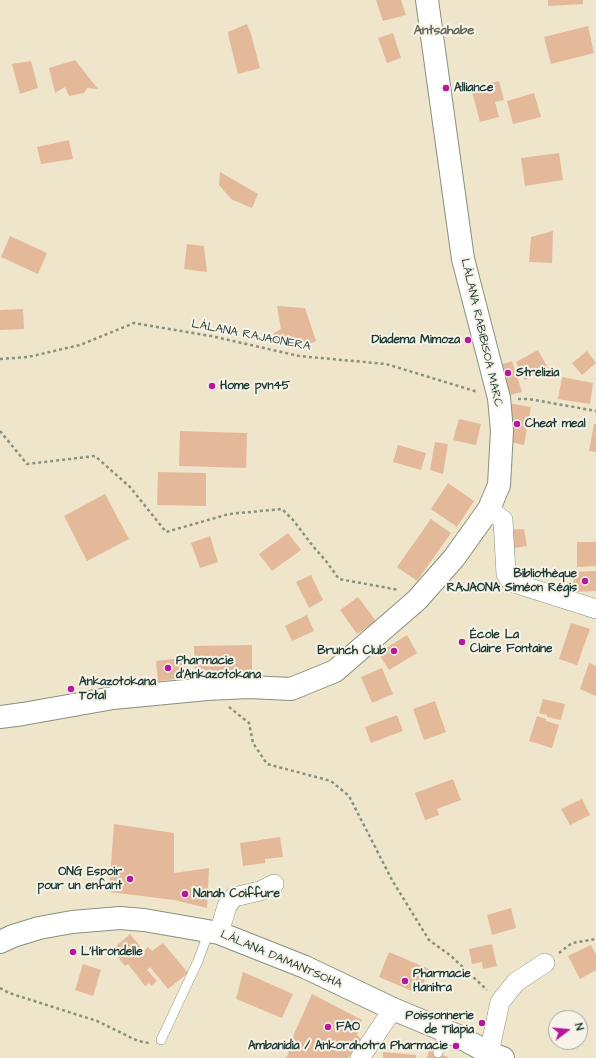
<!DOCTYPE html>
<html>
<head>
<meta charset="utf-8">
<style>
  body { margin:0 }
  #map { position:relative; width:596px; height:1058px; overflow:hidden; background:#efe5ca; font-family:"Architects Daughter",sans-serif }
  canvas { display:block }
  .north { position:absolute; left:548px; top:1010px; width:40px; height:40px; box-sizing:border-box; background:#f7f3e8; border:1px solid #a1aaa0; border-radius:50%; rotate:74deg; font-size:11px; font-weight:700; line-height:16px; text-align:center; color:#1f3d34 }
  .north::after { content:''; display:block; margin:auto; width:14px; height:18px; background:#b5179e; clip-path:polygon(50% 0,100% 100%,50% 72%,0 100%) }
</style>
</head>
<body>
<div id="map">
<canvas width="596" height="1058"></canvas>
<div class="north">N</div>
</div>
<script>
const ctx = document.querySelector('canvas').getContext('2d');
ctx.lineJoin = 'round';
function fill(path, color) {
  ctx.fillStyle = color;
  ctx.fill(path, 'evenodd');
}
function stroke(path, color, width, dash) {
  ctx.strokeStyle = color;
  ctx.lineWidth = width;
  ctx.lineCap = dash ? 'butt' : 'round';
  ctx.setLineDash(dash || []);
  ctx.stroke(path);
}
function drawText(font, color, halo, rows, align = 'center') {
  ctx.font = font + ' "Architects Daughter",sans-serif';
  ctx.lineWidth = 4;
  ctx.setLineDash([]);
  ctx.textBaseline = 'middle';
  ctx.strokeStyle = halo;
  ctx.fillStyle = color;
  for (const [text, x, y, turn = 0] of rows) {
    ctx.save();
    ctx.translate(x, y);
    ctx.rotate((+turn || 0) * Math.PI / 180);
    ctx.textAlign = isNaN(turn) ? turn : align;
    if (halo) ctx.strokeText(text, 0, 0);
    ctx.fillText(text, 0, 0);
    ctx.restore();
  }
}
fill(new Path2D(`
  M 376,0 L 401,0 L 406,15 L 383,21 Z
  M 548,0 L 583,0 L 583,4 L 548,6 Z
  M 247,24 L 251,34 L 260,68 L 238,74 L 229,38 L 228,32 Z
  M 588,26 L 594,53 L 551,64 L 544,37 Z
  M 393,33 L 401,58 L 387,63 L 378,38 Z
  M 75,60 L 98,89 L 87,88 L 84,93 L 69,96 L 65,87 L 55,93 L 49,68 Z
  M 31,61 L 38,88 L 20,94 L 12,64 Z
  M 499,81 L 504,100 L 495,102 L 499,117 L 480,122 L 471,88 Z
  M 534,93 L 541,117 L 513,124 L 507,101 Z
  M 69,140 L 73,159 L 41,164 L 37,147 Z
  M 559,153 L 563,180 L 525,186 L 521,158 Z
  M 220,172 L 258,194 L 252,208 L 231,199 L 219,185 Z
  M 553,231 L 552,263 L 529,262 L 531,237 Z
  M 10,236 L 47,253 L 38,274 L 1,257 Z
  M 187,244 L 204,246 L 207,272 L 184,269 Z
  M 277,306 L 305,308 L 316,341 L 299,349 L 271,342 L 274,333 L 281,329 Z
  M 23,309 L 24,329 L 0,330 L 0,310 Z
  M 538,350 L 548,368 L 525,380 L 516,362 Z
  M 587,351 L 596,363 L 582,375 L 572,363 Z
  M 512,361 L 522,392 L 503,397 L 494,367 Z
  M 562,377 L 593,383 L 590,404 L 558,399 Z
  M 502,402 L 531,407 L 524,445 L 510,442 Z
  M 459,419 L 481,424 L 476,445 L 453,440 Z
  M 594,424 L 596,424 L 596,452 L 589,451 Z
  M 180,431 L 247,433 L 246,468 L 179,466 Z
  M 435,442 L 448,444 L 443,474 L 430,470 Z
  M 398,445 L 426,453 L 421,470 L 393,462 Z
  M 158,472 L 206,473 L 206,506 L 157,505 Z
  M 448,483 L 474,501 L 457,527 L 431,509 Z
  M 105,494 L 129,539 L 87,561 L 64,516 Z
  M 431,519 L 451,533 L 417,581 L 397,567 Z
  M 524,529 L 527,546 L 509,549 L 507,530 Z
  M 288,533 L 301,550 L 272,571 L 259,554 Z
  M 210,536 L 218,562 L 200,568 L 191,543 Z
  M 577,542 L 596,542 L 596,566 L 577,567 Z
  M 596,571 L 596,591 L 574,592 L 573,572 Z
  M 311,575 L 323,600 L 309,608 L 296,582 Z
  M 358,597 L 376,621 L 357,634 L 340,610 Z
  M 307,615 L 314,631 L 292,641 L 285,626 Z
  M 571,623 L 590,629 L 577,665 L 559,659 Z
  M 407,635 L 417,653 L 389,670 L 378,653 Z
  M 252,645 L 252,672 L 195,673 L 194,646 Z
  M 183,658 L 186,678 L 158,681 L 156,661 Z
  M 589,663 L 596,666 L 596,696 L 580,689 Z
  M 382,668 L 393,694 L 372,703 L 361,677 Z
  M 543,699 L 565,704 L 561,720 L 547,717 L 547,715 L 539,713 Z
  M 435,701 L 446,732 L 424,740 L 413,709 Z
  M 397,715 L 403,731 L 371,743 L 365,727 Z
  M 537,716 L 546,719 L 546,721 L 559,725 L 552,748 L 529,741 Z
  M 453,779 L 461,800 L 437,809 L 439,815 L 425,820 L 415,793 Z
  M 582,799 L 590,815 L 570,825 L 561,809 Z
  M 114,824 L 174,833 L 174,873 L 209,868 L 207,908 L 174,900 L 109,892 Z
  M 280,837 L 283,857 L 265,859 L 265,863 L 243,866 L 240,843 Z
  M 511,908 L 516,928 L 492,935 L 487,915 Z
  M 130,934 L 144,951 L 148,947 L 152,951 L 163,943 L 188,973 L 168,989 L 150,967 L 147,970 L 157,981 L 151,986 L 149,983 L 145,986 L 128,964 L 125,966 L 112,950 Z
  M 492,944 L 497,966 L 483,969 L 482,962 L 472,964 L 469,949 Z
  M 591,945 L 596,955 L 596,970 L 580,979 L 568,956 Z
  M 389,952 L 429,969 L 419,994 L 379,977 Z
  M 83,964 L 101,970 L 93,996 L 75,990 Z
  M 243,972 L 293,994 L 282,1018 L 236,999 Z
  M 312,994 L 362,1020 L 357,1035 L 361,1039 L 348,1058 L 285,1058 L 288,1055 L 289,1045 Z
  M 429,1050 L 438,1053 L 450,1058 L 427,1058 Z
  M 383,1052 L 416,1055 L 416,1058 L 383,1058 Z`), '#e3b99a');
const service = new Path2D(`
  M 161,1040 L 198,961 L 209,931
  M 438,1053 L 443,1030`);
const minor = new Path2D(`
  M 489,509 L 503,520 L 506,574 L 511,582 L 596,609
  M 219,933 L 227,906 L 234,897 L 260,891 L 274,884
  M 489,1053 L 500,1002 L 516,982 L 545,963
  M 360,1058 L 393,1009`);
const tertiary = new Path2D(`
  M 0,717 L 23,714 L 113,698 L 207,689 L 249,687 L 291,689 L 335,671 L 417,600 L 454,558 L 489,509 L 499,485 L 502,431 L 499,398 L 463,259 L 427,0`);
const secondary = new Path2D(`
  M 0,942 L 13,936 L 39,928 L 72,922 L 120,918 L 144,920 L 219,933 L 305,967 L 393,1009 L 458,1036 L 489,1053 L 503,1058`);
stroke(service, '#87917f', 10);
stroke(minor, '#87917f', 20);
stroke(tertiary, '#87917f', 24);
stroke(secondary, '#87917f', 24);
stroke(new Path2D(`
  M 0,359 L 28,357 L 80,345 L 134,323 L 211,336 L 299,356 L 386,364 L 478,392
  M 518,399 L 529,399 L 596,411
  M 0,431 L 27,464 L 95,456 L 130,487 L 166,532 L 229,514 L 282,509 L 294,521 L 312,545 L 326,561 L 339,579 L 399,590
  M 229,707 L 249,723 L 253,743 L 267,764 L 331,781 L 349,796 L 392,880 L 429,940 L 451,956 L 487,990
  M 559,953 L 572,943 L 596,939
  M 0,988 L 9,993 L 97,1021 L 138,1041 L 149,1043`), '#87917f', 2.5, [3, 3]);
stroke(service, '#fff', 9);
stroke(minor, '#fff', 19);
stroke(tertiary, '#fff', 22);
stroke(secondary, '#fff', 22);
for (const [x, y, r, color] of [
  [446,88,4,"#b5179e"],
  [468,340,4,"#b5179e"],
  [508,373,4,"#b5179e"],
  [212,386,4,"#b5179e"],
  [517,424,4,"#b5179e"],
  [585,581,4,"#b5179e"],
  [462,642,4,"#b5179e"],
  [394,651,4,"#b5179e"],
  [168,668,4,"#b5179e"],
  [71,689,4,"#b5179e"],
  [130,879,4,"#b5179e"],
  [185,894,4,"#b5179e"],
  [73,952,4,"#b5179e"],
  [405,981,4,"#b5179e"],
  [482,1023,4,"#b5179e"],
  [328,1027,4,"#b5179e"],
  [456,1046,4,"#b5179e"]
]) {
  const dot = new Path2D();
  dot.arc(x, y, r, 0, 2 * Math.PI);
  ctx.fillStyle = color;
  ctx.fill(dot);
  stroke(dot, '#f7f3e8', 1.5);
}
drawText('bold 12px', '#1f3d34', '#f7f3e8', [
  ["Alliance",454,88],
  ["Diadema Mimoza",460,340,"right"],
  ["Strelizia",516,373],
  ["Home pvn45",220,386],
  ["Cheat meal",525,424],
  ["Bibliothèque",577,574,"right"],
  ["RAJAONA Siméon Régis",577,588,"right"],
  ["École La",470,635],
  ["Claire Fontaine",470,649],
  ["Brunch Club",386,651,"right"],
  ["Pharmacie",176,661],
  ["d'Ankazotokana",176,675],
  ["Ankazotokana",79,682],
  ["Total",79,696],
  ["ONG Espoir",122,872,"right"],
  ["pour un enfant",122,886,"right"],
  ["Nanah Coiffure",193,894],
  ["L'Hirondelle",81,952],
  ["Pharmacie",413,974],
  ["Hanitra",413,988],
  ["Poissonnerie",474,1016,"right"],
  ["de Tilapia",474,1030,"right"],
  ["FAO",336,1027],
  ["Ambanidia / Ankorahotra Pharmacie",448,1046,"right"]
], 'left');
drawText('12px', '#1f3d34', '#f7f3e8', [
  ["LÀLANA RABIBISOA MARC",481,333,77],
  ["LÀLANA RAJAONERA",251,336,11],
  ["LÀLANA DAMANTSOHA",281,960,23]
]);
drawText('bold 13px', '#646858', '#f7f3e8', [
  ["Antsahabe",444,31]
]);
</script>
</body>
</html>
